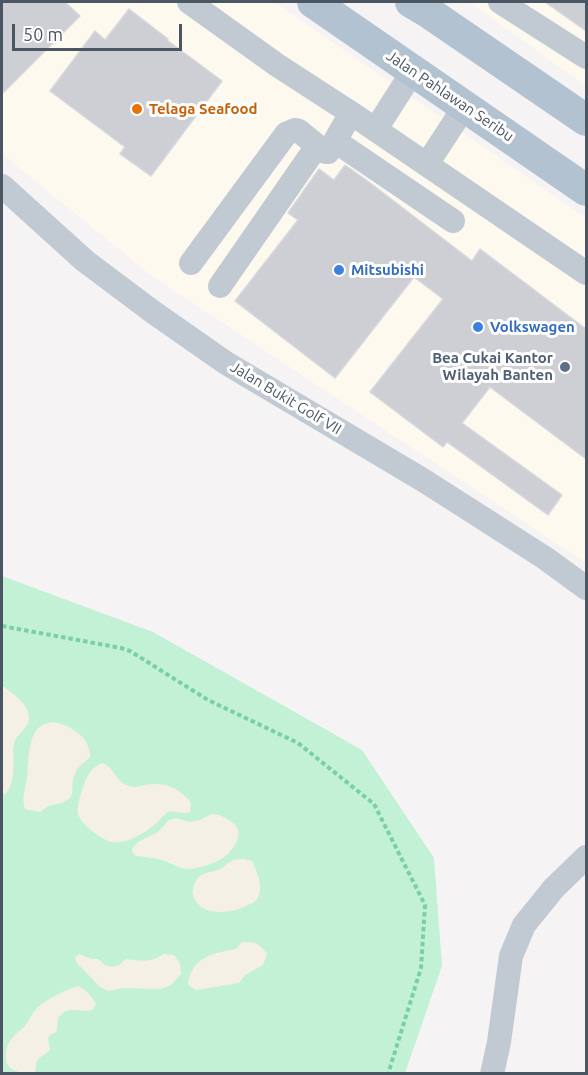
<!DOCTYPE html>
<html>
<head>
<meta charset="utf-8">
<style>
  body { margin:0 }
  #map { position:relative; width:588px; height:1075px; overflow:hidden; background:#f5f3f3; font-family:Ubuntu,sans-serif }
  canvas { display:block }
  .frame { position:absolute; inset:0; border:3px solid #4a5661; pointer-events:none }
  .scale { position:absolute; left:12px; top:24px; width:170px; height:27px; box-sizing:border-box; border:3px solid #4a5661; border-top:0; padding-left:8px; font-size:18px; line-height:21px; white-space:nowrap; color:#4a5661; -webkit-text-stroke:4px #fff; paint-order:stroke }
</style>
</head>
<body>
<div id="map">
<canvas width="588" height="1075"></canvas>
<div class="frame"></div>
<div class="scale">50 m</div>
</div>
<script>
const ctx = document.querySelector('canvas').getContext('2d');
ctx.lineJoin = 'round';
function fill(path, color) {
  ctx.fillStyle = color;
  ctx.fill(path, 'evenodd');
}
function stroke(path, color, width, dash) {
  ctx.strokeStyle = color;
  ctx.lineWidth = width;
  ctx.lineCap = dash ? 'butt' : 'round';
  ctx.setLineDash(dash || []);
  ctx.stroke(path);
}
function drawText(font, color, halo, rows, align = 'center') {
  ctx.font = font + ' Ubuntu,sans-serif';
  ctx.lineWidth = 6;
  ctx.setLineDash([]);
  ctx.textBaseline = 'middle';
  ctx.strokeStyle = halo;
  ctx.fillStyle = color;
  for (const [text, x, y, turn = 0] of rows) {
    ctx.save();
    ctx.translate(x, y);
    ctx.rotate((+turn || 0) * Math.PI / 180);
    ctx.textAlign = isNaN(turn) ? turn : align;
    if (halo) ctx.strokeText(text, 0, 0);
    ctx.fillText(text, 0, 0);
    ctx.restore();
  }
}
fill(new Path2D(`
  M 2,2 L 275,2 L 586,218 L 586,563 L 152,276 L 2,154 Z
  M 469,2 L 586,2 L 586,86 Z`), '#fdf9ef');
fill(new Path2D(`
  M 2,576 L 153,632 L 362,750 L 434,858 L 442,966 L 405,1073 L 2,1073 Z`), '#c3f1d5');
fill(new Path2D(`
  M 2,686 C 11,691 29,705 29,717 C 30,728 16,734 14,744 C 11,760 18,781 5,794 L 2,794 Z
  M 53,722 C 71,725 91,738 90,757 L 77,769 L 73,778 L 72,794 L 70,798 L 62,803 L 48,806 L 40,812 L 25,809 C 21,797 26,788 27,776 C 29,761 27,732 44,724 C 47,723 50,723 53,722 Z
  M 102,763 C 113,766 115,780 126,785 C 132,788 139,787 145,785 C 160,782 173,785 185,796 C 191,801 192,805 190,812 C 182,815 174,809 168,812 C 163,815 159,821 154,825 C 144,834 126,844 113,842 C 102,841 81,824 78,814 C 76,805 85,778 91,771 C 94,767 98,765 102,763 Z
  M 212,814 C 220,814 226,818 233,823 C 246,834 233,850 223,858 C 214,864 202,867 191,869 C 180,870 174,864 165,861 C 156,858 145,857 136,856 L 133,853 L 132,849 L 138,842 L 158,832 L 169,820 L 176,818 L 189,822 L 200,820 Z
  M 244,859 L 252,861 C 257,871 265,891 256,900 C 255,902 250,904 248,905 C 233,913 203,918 194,898 C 192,893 192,890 194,885 C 198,874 204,873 215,871 C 223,870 227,862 234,860 C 237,859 241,859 244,859 Z
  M 242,942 C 256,942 259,943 267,954 L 263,965 L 245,975 L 239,983 L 196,990 L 188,985 C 191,957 213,953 236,949 Z
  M 79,954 L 91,959 L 98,959 L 105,965 L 112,967 L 119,965 L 126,959 C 142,961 150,963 164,954 L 174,955 L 180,963 L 181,974 L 171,985 L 161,989 L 123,988 L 108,991 L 100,987 L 77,963 L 75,958 Z
  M 78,986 C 86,990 93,997 96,1005 L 92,1010 C 81,1013 67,1005 59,1017 C 57,1021 58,1027 56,1032 L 51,1034 L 48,1038 L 50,1050 C 46,1055 37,1057 36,1064 C 36,1067 36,1069 35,1072 C 14,1075 0,1068 8,1044 C 12,1037 18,1032 24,1027 C 29,1021 32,1013 37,1008 C 48,998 65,990 78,986 Z`), '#f5f0e5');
const building = new Path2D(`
  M 2,2 L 65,2 L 80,16 L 2,94 Z
  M 545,2 L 586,2 L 586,31 Z
  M 129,9 L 168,39 L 167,40 L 222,81 L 151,176 L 120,154 L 125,147 L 50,91 L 95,31 L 105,40 Z
  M 345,165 L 369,182 L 472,261 L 480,249 L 586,329 L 586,459 L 490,387 L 462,423 L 562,495 L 548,515 L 447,442 L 443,447 L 370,392 L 443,299 L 414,277 L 335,378 L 235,301 L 298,220 L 288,213 L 319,169 L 334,180 Z`);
fill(building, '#cdcfd5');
stroke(building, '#d7d9de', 1.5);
stroke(new Path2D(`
  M 2,626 L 121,648 L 130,651 L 208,700 L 298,743 L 374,804 L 425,905 L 421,968 L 388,1074`), '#7ad0a6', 4, [4.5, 3]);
stroke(new Path2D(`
  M 189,2 L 277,65 L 351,113 L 586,273
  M 500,2 L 586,57
  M 376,129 L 413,71
  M 335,141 L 453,221
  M 427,164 L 465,106
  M 2,186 L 85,261 L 153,312 L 226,363 L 423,480 L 545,558 L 586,588
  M 191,263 L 286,134 L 295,130 L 299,131 L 325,152 L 328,152 L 335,141 L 351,113
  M 220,286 L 317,146
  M 492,1074 L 499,1042 L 511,956 L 524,925 L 554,888 L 586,857`), '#c1cad2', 24);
stroke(new Path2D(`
  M 313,2 L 586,190
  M 411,2 L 428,12 L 586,120`), '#b3c2d1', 32);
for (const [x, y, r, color] of [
  [137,109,6,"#e8710a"],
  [339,270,6,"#3f7fe0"],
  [478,327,6,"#3f7fe0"],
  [565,367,6,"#5c6f8a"]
]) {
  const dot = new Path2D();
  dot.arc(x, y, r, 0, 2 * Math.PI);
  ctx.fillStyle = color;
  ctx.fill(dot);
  stroke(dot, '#fff', 2);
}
drawText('15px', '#4a5661', '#fff', [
  ["Jalan Pahlawan Seribu",450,96,34],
  ["Jalan Bukit Golf VII",286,398,31]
]);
drawText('bold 15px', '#c56008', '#fff', [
  ["Telaga Seafood",149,109]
], 'left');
drawText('bold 15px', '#366cbe', '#fff', [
  ["Mitsubishi",351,270],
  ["Volkswagen",490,327]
], 'left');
drawText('bold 15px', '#4e5e75', '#fff', [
  ["Bea Cukai Kantor",553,358],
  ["Wilayah Banten",553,375]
], 'right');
</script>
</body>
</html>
